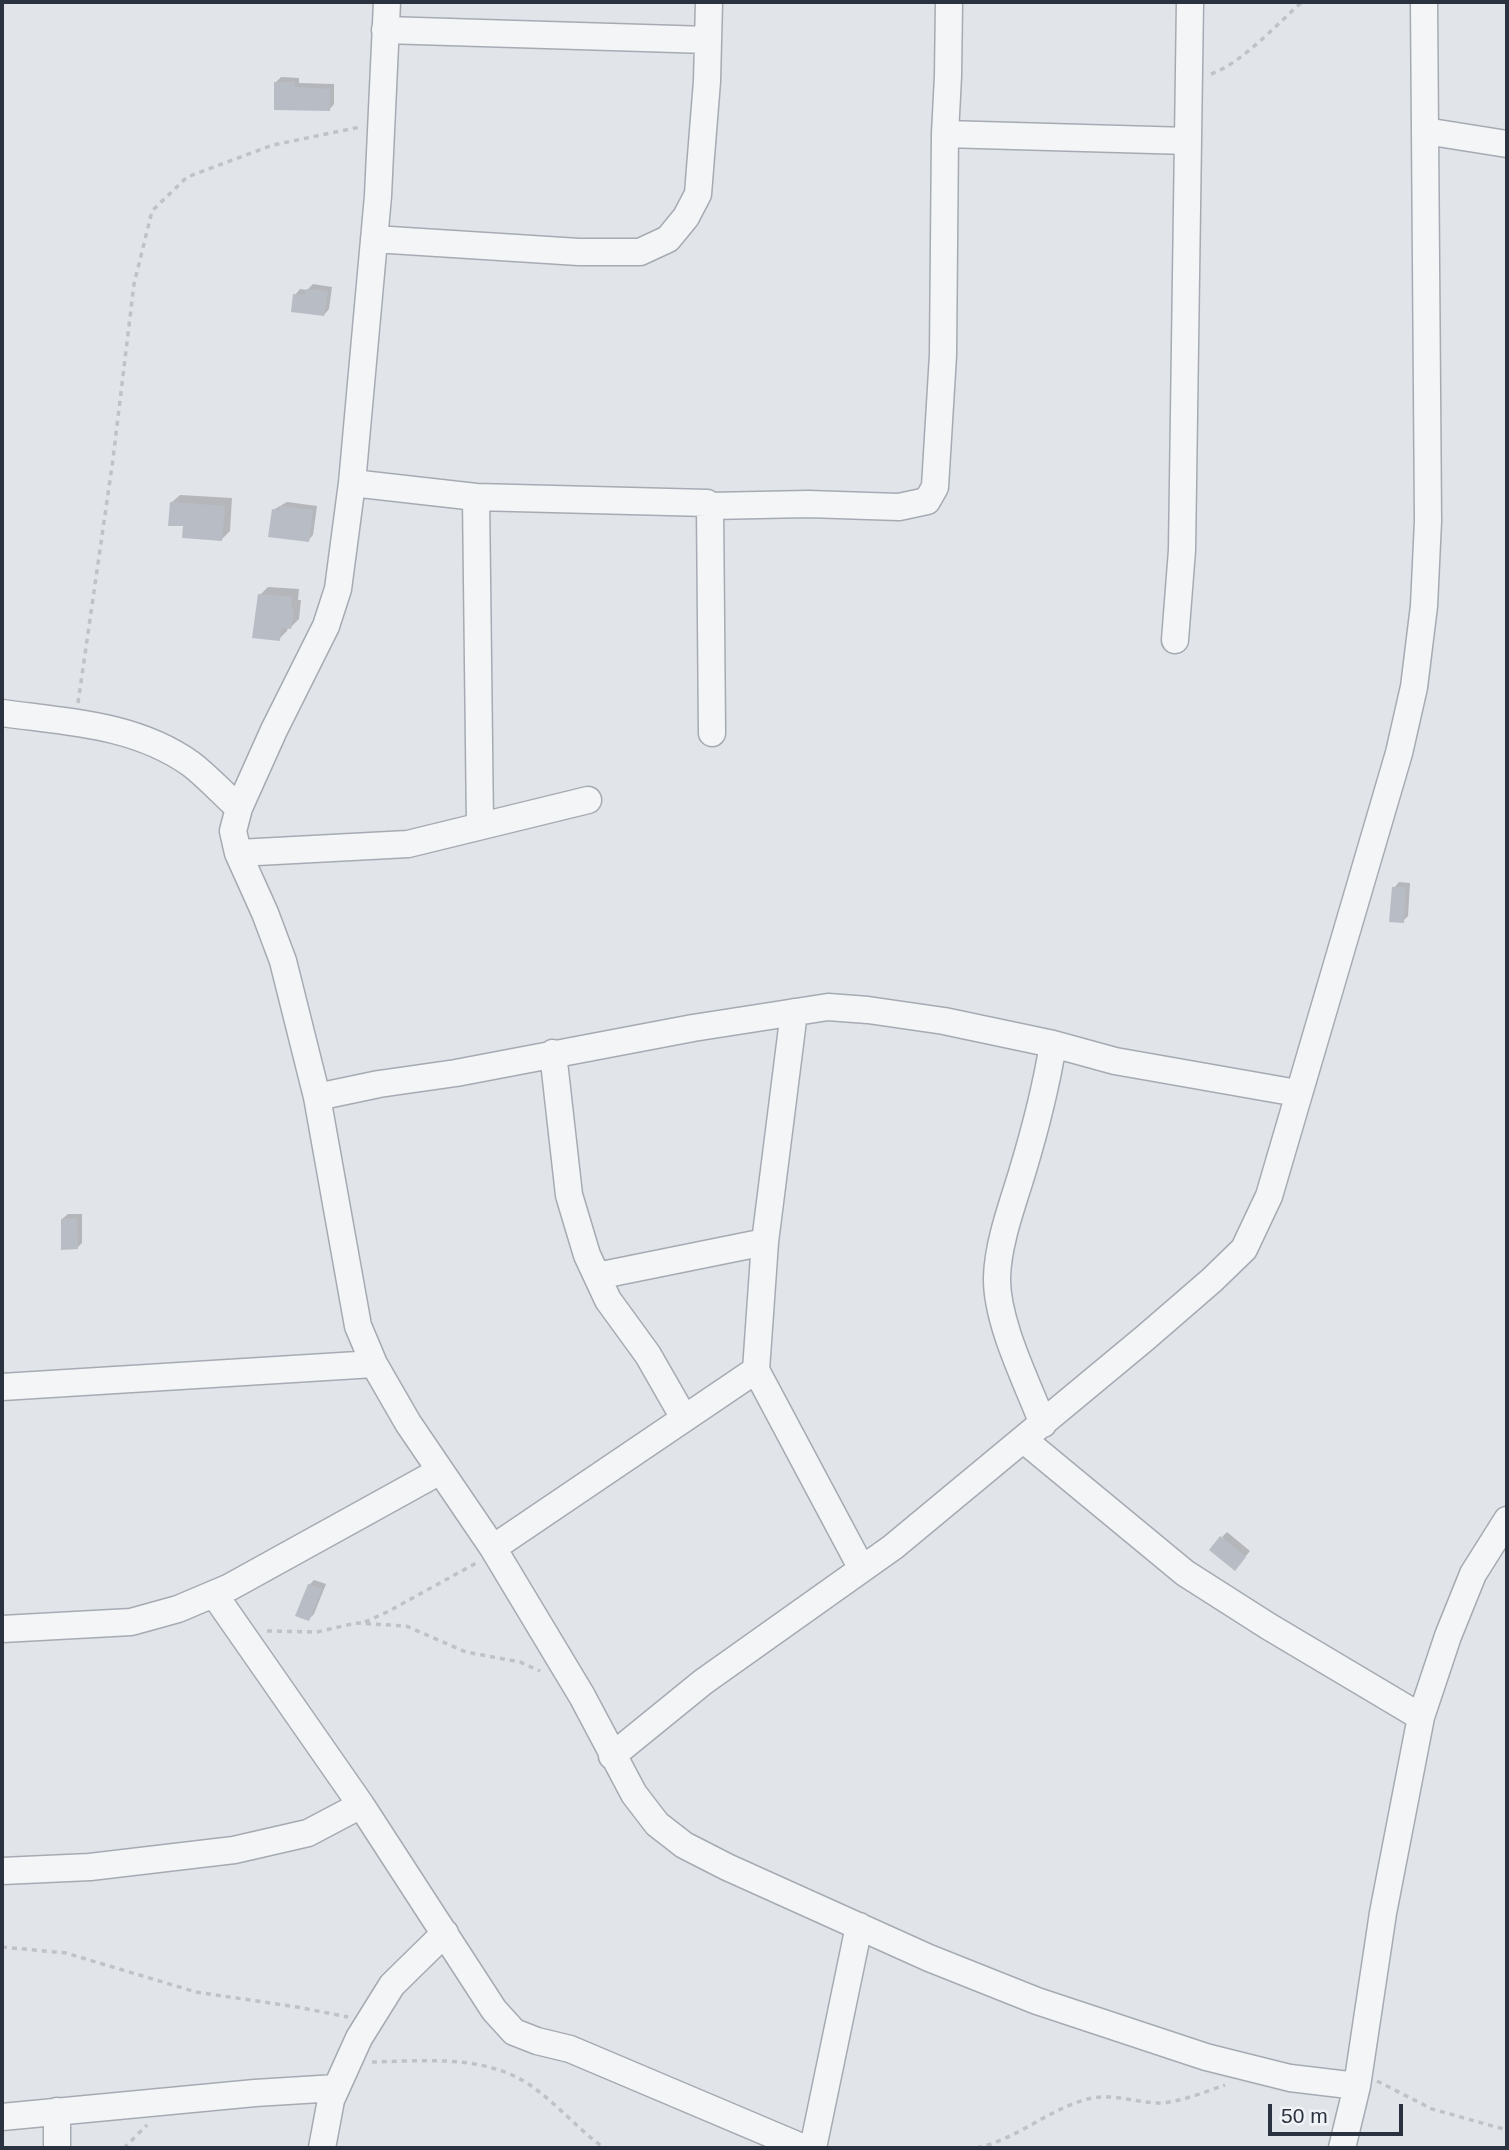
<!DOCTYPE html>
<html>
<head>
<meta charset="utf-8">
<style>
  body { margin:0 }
  #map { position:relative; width:1509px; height:2150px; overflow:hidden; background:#e1e4e9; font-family:Helvetica,sans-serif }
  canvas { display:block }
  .frame { position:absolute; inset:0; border:4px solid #2a313f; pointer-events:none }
  .scale { position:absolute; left:1268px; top:2104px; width:135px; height:32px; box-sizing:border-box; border:4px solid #2a313f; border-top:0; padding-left:9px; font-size:21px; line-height:24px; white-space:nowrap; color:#2a313f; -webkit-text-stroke:5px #f0f3f6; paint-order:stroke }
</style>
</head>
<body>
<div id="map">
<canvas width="1509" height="2150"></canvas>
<div class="frame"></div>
<div class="scale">50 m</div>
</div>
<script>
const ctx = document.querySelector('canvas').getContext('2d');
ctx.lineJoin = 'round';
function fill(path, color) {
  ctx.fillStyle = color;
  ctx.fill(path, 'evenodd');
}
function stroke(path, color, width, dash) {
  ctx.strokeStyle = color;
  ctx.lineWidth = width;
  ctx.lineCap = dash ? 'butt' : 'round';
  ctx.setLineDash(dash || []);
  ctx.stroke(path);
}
fill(new Path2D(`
  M 281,77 L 299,78 L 299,83 L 334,84 L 334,104 L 329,110 L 276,82 Z
  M 313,284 L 332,287 L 329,309 L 324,315 L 295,295 L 300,289 L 307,290 Z
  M 180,495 L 232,498 L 230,531 L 222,539 L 185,525 L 171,503 Z
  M 287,502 L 317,506 L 313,535 L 308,541 L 273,510 Z
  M 268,587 L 299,589 L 298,600 L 301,600 L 299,619 L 291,627 L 288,627 L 287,631 L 279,639 L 260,595 Z
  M 1399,882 L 1410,883 L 1408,916 L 1403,921 L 1394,888 Z
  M 68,1214 L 82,1214 L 82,1243 L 77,1248 L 62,1219 Z
  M 1227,1532 L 1250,1551 L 1240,1563 L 1222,1537 Z
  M 314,1580 L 326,1584 L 314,1614 L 309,1619 L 309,1585 Z`), '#0003');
fill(new Path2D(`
  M 274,82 L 295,82 L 294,87 L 330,89 L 330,111 L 274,110 Z
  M 306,289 L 328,291 L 324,316 L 291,312 L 293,294 L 305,295 Z
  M 170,502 L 225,506 L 222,541 L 182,538 L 183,526 L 168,526 Z
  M 280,506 L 313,510 L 309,542 L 268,537 L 272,509 L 280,510 Z
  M 258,594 L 292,597 L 291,608 L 294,608 L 291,629 L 281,628 L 280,641 L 252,638 Z
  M 1392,887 L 1406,887 L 1404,923 L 1389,922 Z
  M 77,1218 L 78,1249 L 61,1250 L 61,1219 Z
  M 1220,1536 L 1246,1557 L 1235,1571 L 1209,1550 Z
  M 308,1584 L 322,1589 L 309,1621 L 295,1616 Z`), '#b8bdc5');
const minor = new Path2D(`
  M 387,2 L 378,196 L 352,483 L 338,589 L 326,626 L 274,730 L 239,808 L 233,831 L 238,853 L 265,913 L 283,961 L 317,1097 L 358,1326 L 374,1364 L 408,1423 L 493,1548 L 582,1696 L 634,1794 L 657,1824 L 684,1845 L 727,1867 L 929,1958 L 1037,2001 L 1206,2057 L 1290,2078 L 1357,2086
  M 385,30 L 708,40
  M 1425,131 L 1507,144
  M 945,134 L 1188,141
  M 374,239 L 579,252 L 640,252 L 668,239 L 686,217 L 698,194 L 707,81 L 709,2
  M 352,483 L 476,497 L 707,503 L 710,506 L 712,733
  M 476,497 L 480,826
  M 710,506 L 808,504 L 899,507 L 927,501 L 935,487 L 943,355 L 945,134 L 948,76 L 949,2
  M 1175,640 L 1182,550 L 1190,2
  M 2,713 C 67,722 135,724 191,764 C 208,777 223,794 239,808
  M 238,853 L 408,844 L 588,800
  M 794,1012 L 765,1242 L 756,1370 L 862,1569
  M 553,1053 L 569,1195 L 587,1255 L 608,1300 L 648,1355 L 684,1418
  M 317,1097 L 379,1084 L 456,1073 L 693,1028 L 828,1007 L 868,1010 L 944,1021 L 1053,1044 L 1115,1061 L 1297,1093
  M 597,1276 L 765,1242
  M 2,1387 L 374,1364
  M 1043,1424 C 1027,1382 996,1322 997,1277 C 998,1243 1012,1206 1022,1173 C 1035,1130 1046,1088 1053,1044
  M 1024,1440 L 1185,1573 L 1268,1626 L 1421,1717
  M 493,1548 L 756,1370
  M 214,1594 L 361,1805 L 494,2010 L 514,2032 L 537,2041 L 570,2049 L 804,2148
  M 2,1629 L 131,1622 L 178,1609 L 230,1587 L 440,1471
  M 612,1756 L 703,1682 L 893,1547 L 1145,1338 L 1212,1280 L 1244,1249 L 1269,1196 L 1399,753 L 1414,687 L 1424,606 L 1428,521 L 1424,2
  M 2,1871 L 90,1867 L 234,1850 L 308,1833 L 361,1805
  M 57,2111 L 57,2148
  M 2,2117 L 255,2093 L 336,2088
  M 322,2148 L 331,2100 L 359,2038 L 392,1985 L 445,1933
  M 813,2148 L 859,1926
  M 1342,2148 L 1357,2086 L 1383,1913 L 1421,1717 L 1448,1636 L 1473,1574 L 1507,1520`);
stroke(minor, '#a6abb3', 29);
stroke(new Path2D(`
  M 1211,74 C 1242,63 1277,24 1302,2
  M 78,703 L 113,459 L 134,284 L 152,211 L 187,177 L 273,145 L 360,127
  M 365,1622 L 389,1611 L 478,1562
  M 267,1631 L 317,1632 L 356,1623 L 406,1626 L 466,1652 L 520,1662 L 540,1671
  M 2,1947 L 66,1953 L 196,1992 L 297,2007 L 348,2017
  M 372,2062 C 424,2061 484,2054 530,2085 C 557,2104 578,2129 604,2148
  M 1377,2081 L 1432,2109 L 1507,2130
  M 124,2148 L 147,2125
  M 977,2148 C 1018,2139 1051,2107 1092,2098 C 1114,2094 1135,2102 1157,2103 C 1179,2103 1204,2092 1225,2085`), '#bfc2c7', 3.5, [5, 5]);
stroke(minor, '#f3f5f7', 26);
</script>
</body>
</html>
